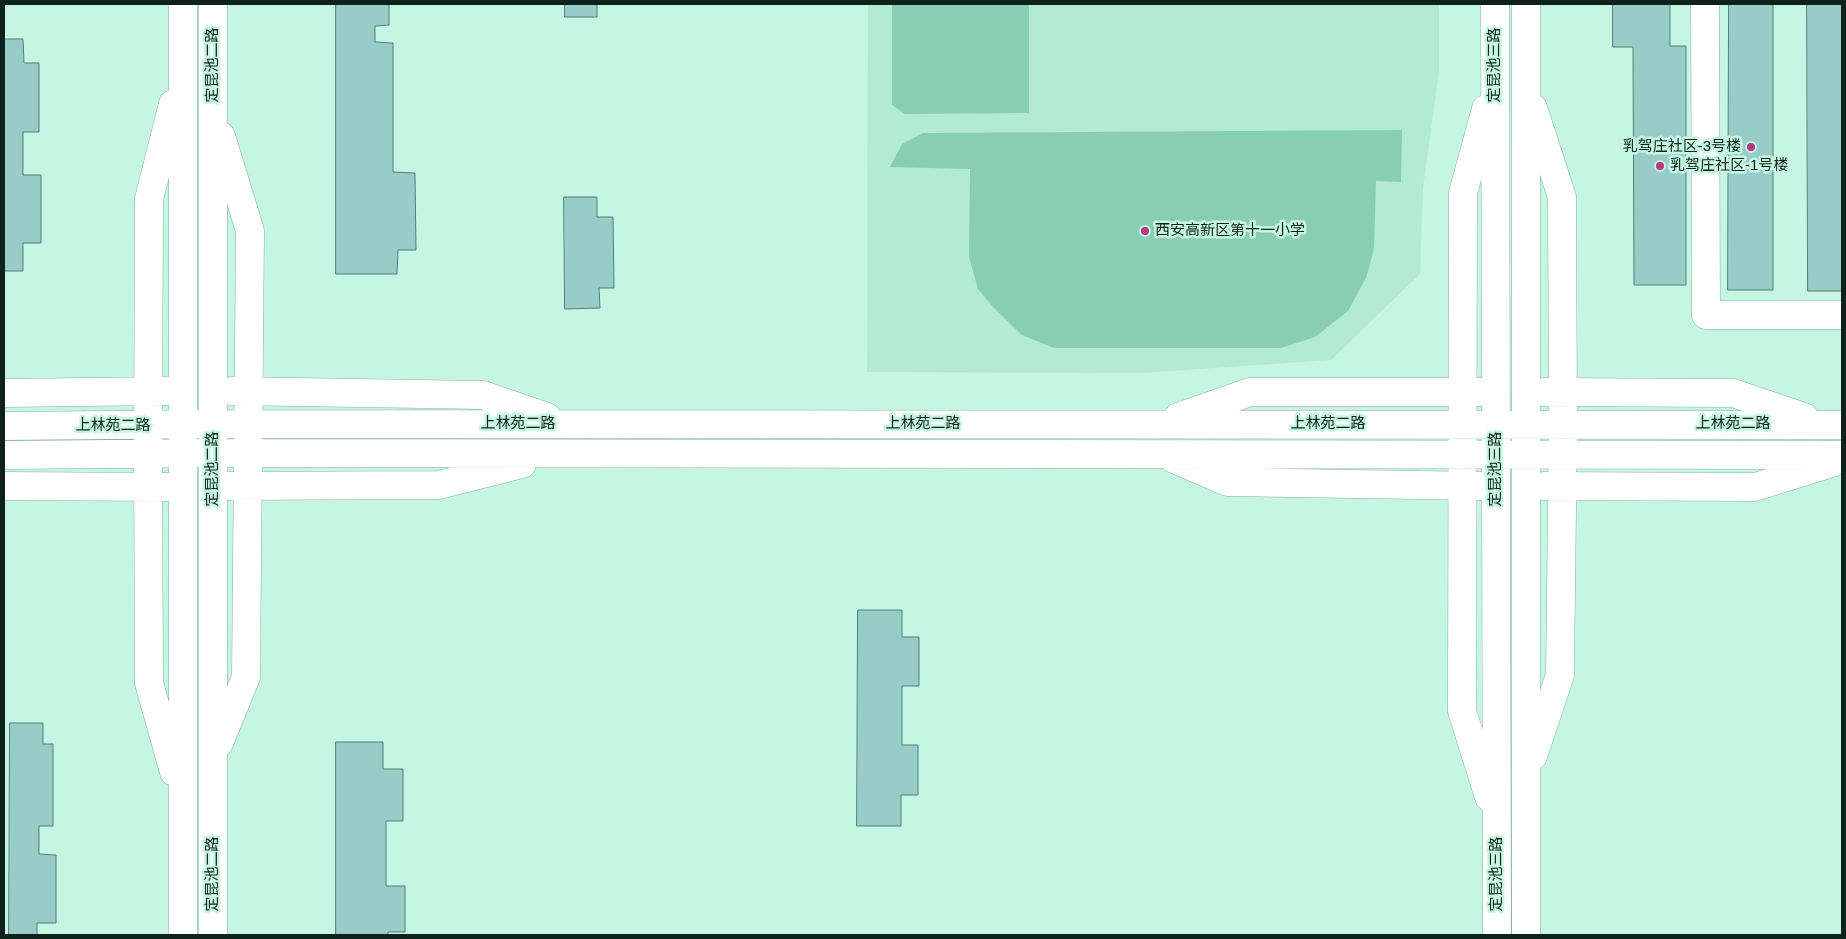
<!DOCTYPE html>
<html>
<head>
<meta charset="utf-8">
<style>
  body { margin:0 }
  #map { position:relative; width:1846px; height:939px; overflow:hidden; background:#c6f6e3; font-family:Arial,sans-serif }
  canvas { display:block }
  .frame { position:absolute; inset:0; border:5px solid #0f211b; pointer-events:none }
</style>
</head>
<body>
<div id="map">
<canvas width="1846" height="939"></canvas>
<div class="frame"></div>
</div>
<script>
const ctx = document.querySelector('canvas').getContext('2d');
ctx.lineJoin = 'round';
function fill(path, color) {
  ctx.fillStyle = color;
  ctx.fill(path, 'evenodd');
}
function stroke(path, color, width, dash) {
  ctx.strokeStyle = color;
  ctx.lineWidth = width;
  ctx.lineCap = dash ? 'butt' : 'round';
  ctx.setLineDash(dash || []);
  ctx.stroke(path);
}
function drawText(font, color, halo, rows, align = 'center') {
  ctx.font = font + ' Arial,"Noto Sans SC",sans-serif';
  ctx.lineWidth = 5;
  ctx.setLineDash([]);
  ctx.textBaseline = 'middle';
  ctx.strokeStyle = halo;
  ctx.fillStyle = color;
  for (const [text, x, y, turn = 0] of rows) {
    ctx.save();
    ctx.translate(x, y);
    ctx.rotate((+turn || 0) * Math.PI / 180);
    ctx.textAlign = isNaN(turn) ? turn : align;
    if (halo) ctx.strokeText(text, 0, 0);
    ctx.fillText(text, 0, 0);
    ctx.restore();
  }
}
fill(new Path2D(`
  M 868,4 L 1439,4 L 1439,71 L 1423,188 L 1420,274 L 1331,360 L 1141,373 L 867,372 Z`), '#b2ead4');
fill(new Path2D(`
  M 892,4 L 1029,4 L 1029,113 L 905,114 L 892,105 Z
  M 1402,130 L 1401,182 L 1376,181 L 1374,249 L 1366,278 L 1348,311 L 1315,337 L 1281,348 L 1054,348 L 1022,335 L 994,308 L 978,289 L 969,257 L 970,169 L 890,167 L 902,144 L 923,133 Z`), '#88ceb4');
const building = new Path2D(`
  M 336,4 L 389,4 L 389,25 L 375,26 L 375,42 L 393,43 L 393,172 L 415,173 L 416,250 L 398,250 L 397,274 L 336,274 Z
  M 565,4 L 597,4 L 597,17 L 565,17 Z
  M 1613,4 L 1670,4 L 1670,46 L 1686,46 L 1686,285 L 1634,285 L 1633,47 L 1613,47 Z
  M 1729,4 L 1773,4 L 1773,290 L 1728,290 Z
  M 1807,4 L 1842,4 L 1842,291 L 1808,291 Z
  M 4,39 L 23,39 L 24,63 L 39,63 L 39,132 L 23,132 L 23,175 L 41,175 L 41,243 L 23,243 L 23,271 L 4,271 Z
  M 564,197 L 597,197 L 597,217 L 613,217 L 614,288 L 599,288 L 600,308 L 565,309 Z
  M 858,610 L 902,610 L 902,637 L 919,637 L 919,686 L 902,686 L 902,745 L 918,745 L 918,795 L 901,795 L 901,826 L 857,826 Z
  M 10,723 L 43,723 L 43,744 L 53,744 L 53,826 L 39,826 L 39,854 L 56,855 L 56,923 L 37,923 L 37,935 L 9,935 Z
  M 336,742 L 383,742 L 383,769 L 403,769 L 403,821 L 386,821 L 386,886 L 405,886 L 405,932 L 388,932 L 388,935 L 336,935 Z`);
fill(building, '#97ccc7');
stroke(building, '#4d807c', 1);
const minor = new Path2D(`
  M 183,4 L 183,935
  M 213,4 L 213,935
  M 1495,4 L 1497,935
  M 1526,4 L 1526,935
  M 1705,4 L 1706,315 L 1842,315
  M 173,104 L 149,199 L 148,455 L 149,683 L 174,772
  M 1486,109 L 1463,193 L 1462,711 L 1489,797
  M 232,391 L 483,395 L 547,417
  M 1544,392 L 1733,393 L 1804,417
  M 4,393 L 166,391
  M 1178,417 L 1250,392 L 1481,392
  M 4,426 L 213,424 L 1842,425
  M 4,455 L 213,453 L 1842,455
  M 1174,459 L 1227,482 L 1481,486
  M 4,486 L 167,487
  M 230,486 L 439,485 L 522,464
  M 1544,486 L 1755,487 L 1832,463
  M 219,743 L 246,677 L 250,231 L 221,136
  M 1533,756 L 1560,675 L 1563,424 L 1562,197 L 1533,108`);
stroke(minor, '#84b2a1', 29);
stroke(minor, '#fff', 28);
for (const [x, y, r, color] of [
  [1751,147,5,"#b73781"],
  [1660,166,5,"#b73781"],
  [1145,231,5,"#b73781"]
]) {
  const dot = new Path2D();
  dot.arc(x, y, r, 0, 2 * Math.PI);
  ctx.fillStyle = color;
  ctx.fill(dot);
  stroke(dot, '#c6f6e3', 2);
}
drawText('15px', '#0f211b', '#c6f6e3', [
  ["定昆池二路",213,65,-90],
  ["定昆池三路",1495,65,-90],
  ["上林苑二路",518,424],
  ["上林苑二路",923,424],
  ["上林苑二路",1328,424],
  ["上林苑二路",1733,424],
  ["上林苑二路",113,426],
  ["定昆池二路",213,469,-90],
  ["定昆池三路",1496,469,-90],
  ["定昆池二路",213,874,-90],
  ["定昆池三路",1497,874,-90]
]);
drawText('15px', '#0f211b', '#c6f6e3', [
  ["乳驾庄社区-3号楼",1741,147,"right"],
  ["乳驾庄社区-1号楼",1670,166],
  ["西安高新区第十一小学",1155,231]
], 'left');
</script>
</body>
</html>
